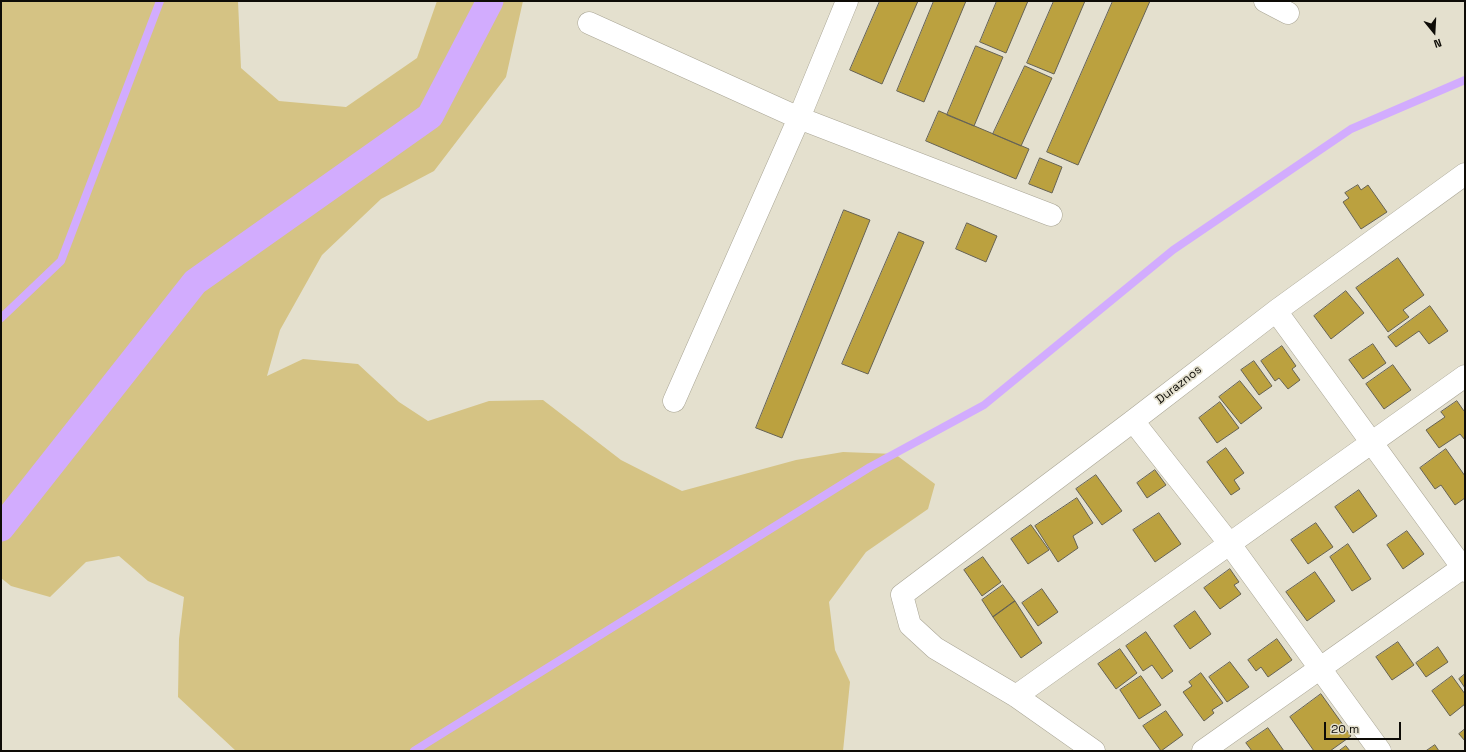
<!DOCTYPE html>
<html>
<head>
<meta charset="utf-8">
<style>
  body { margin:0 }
  #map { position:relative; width:1466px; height:752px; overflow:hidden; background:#e4e0ce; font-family:"Space Grotesk",sans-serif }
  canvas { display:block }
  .frame { position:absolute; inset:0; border:2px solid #0e0c07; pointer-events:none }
  .north { position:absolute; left:1414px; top:12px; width:40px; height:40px; -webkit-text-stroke:3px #e4e0ce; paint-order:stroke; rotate:162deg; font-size:11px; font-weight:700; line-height:16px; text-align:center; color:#0e0c07 }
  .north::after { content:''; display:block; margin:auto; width:14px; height:18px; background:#0e0c07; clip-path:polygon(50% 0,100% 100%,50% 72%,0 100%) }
  .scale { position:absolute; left:1324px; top:722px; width:77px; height:18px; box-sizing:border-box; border:2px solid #0e0c07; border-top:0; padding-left:5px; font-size:12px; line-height:14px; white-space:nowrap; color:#0e0c07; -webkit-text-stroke:3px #e4e0ce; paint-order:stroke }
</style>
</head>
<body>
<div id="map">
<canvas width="1466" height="752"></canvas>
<div class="frame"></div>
<div class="north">N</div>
<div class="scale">20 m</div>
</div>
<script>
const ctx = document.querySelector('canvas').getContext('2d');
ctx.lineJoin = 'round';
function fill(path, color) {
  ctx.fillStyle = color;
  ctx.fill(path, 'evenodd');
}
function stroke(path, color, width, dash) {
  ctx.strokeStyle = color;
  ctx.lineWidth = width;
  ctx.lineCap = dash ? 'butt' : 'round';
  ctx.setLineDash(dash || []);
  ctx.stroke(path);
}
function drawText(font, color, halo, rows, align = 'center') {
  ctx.font = font + ' "Space Grotesk",sans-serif';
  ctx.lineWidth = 3.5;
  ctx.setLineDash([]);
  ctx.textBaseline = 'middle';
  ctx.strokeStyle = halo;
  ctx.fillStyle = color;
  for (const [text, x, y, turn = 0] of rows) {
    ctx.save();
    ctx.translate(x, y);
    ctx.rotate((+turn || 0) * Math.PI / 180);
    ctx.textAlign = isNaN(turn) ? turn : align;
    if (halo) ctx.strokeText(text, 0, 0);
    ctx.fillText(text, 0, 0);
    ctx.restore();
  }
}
fill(new Path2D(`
  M 1,1 L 238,1 L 241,68 L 279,101 L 346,107 L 417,58 L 437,1 L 523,1 L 506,77 L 434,171 L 381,199 L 322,255 L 280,330 L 267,376 L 303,359 L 358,364 L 399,402 L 428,421 L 489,401 L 543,400 L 621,460 L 682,491 L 796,460 L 843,452 L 895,454 L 935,484 L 928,509 L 866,552 L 829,602 L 835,650 L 850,682 L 843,751 L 236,751 L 178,697 L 179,639 L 184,597 L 148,581 L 119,556 L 86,562 L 50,597 L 11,586 L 1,578 Z`), '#d5c384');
stroke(new Path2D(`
  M 1,318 L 61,261 L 160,1
  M 414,751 L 870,467 L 984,405 L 1173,250 L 1351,129 L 1465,80`), '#d2acfe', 8);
stroke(new Path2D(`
  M 1,528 L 195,282 L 430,116 L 490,1`), '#d2acfe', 27);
const building = new Path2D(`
  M 880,1 L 918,1 L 882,84 L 850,70 Z
  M 934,1 L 966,1 L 924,102 L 897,91 Z
  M 997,1 L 1028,1 L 1006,53 L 980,42 Z
  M 1054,1 L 1085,1 L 1054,74 L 1027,63 Z
  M 1113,1 L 1150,1 L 1078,165 L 1047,152 Z
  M 976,46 L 1003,57 L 974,126 L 947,115 Z
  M 1025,66 L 1052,78 L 1021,146 L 993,134 Z
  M 939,111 L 1029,149 L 1016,179 L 926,141 Z
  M 1040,158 L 1062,167 L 1052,193 L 1029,184 Z
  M 1358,185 L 1361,190 L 1368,185 L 1387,212 L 1361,229 L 1343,202 L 1349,198 L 1345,193 Z
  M 844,210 L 870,220 L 782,438 L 756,428 Z
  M 967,223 L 997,236 L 986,262 L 956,249 Z
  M 899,232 L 924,242 L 868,374 L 842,364 Z
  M 1398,258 L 1424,295 L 1403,310 L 1409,317 L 1388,332 L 1356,288 Z
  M 1346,291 L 1364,313 L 1331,339 L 1314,316 Z
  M 1430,306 L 1448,331 L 1429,344 L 1419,331 L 1396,347 L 1388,337 Z
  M 1373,344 L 1386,363 L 1363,379 L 1349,360 Z
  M 1282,346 L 1296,366 L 1292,369 L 1300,380 L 1288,389 L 1279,378 L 1275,381 L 1261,361 Z
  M 1254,361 L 1272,386 L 1259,395 L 1241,370 Z
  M 1393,365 L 1411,390 L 1384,409 L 1366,384 Z
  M 1240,381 L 1262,408 L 1241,424 L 1219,397 Z
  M 1457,401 L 1464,411 L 1465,410 L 1465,440 L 1460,434 L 1439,448 L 1426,430 L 1445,417 L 1441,412 Z
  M 1220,402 L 1239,428 L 1217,443 L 1199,418 Z
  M 1226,448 L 1244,473 L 1234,480 L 1240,489 L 1231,495 L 1207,462 Z
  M 1446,449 L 1465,476 L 1465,498 L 1455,505 L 1441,485 L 1435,489 L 1420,468 Z
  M 1155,470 L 1166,485 L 1147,498 L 1137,483 Z
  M 1096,475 L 1122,511 L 1102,525 L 1076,489 Z
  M 1359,490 L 1377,516 L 1353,533 L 1335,507 Z
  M 1077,498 L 1093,523 L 1073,536 L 1078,548 L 1058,562 L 1035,526 Z
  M 1159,513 L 1181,544 L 1155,562 L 1133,530 Z
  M 1316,523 L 1333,547 L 1308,564 L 1291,540 Z
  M 1031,525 L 1049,550 L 1028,564 L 1011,539 Z
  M 1407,531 L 1424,554 L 1403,569 L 1387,545 Z
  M 1348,544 L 1371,579 L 1352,591 L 1330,557 Z
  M 983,557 L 1001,582 L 982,596 L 964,570 Z
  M 1230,569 L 1239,582 L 1234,585 L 1241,594 L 1220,609 L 1204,588 Z
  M 1315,572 L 1335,601 L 1307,621 L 1286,592 Z
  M 1003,585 L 1015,601 L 993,617 L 982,600 Z
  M 1042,589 L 1058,612 L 1038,626 L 1022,603 Z
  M 1015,601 L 1042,643 L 1021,658 L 993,617 Z
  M 1195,611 L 1211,634 L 1190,649 L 1174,626 Z
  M 1146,632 L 1173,671 L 1162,679 L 1152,665 L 1143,671 L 1126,646 Z
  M 1277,639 L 1292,660 L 1268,677 L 1261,667 L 1256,671 L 1248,660 Z
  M 1398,642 L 1414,665 L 1392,680 L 1376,657 Z
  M 1438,647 L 1448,662 L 1426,677 L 1416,663 Z
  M 1120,649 L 1137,673 L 1116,689 L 1098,664 Z
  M 1230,662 L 1249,687 L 1227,702 L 1209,677 Z
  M 1201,673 L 1223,703 L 1212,710 L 1214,713 L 1204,721 L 1183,692 L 1192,686 L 1189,682 Z
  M 1465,674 L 1465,688 L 1459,679 Z
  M 1141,676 L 1161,705 L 1139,719 L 1120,690 Z
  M 1452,676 L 1465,694 L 1465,704 L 1450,716 L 1432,691 Z
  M 1321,694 L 1351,736 L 1330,751 L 1314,751 L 1290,717 Z
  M 1166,711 L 1183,735 L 1161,751 L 1143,726 Z
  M 1268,728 L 1284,751 L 1252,751 L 1246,743 Z
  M 1465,729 L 1465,741 L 1459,734 Z
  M 1435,745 L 1439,751 L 1426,751 Z
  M 1346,746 L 1350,751 L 1339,751 Z`);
fill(building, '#bba13f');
stroke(building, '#666253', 1);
const street = new Path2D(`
  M 1265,1 L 1288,13
  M 589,23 L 799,118 L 847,1
  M 1276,311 L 1465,571
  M 674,401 L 799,118 L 1051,215
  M 1133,421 L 1229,543 L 1380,751
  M 1016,696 L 1465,376
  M 1094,751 L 1016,696 L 935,648 L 910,625 L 902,595 L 1133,421 L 1276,311 L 1465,174
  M 1203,751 L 1465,566`);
stroke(street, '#a9a595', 23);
stroke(street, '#fff', 22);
drawText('12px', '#0e0c07', '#e4e0ce', [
  ["Duraznos",1179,385,-38]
]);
</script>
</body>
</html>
